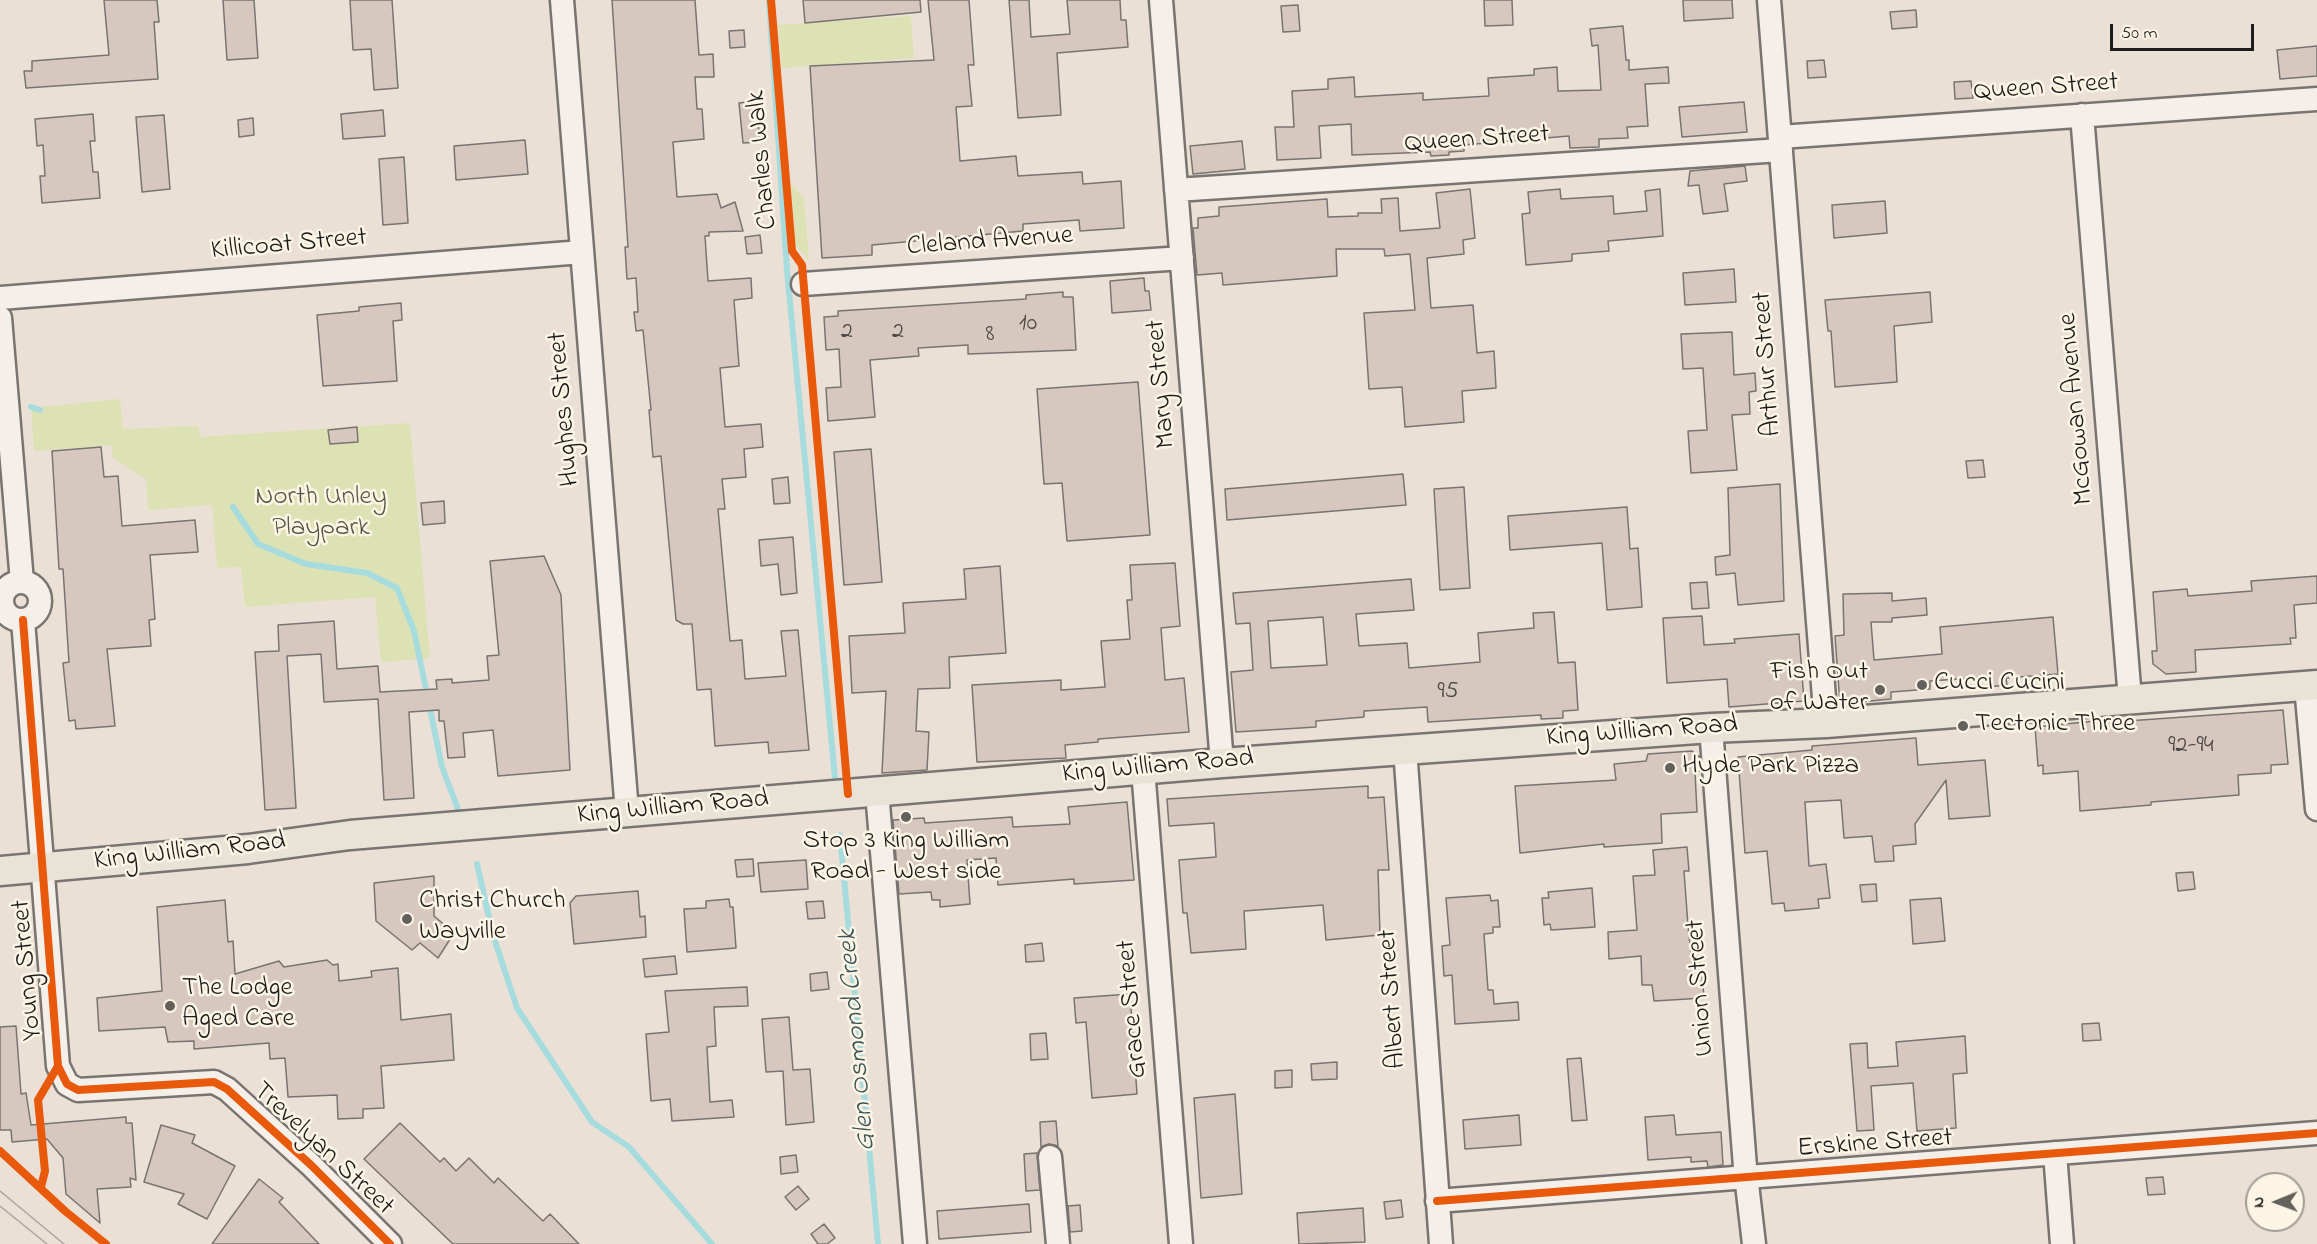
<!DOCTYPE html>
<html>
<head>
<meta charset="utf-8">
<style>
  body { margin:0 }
  #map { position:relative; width:2317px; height:1244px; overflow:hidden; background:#ebe0d6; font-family:"Indie Flower",sans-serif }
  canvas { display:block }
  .north { position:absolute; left:2245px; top:1172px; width:60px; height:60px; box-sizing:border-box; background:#fcf5e5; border:2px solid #a29e95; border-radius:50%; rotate:269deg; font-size:16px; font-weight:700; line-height:24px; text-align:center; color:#1c1c1c }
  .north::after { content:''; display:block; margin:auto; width:21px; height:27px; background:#64615d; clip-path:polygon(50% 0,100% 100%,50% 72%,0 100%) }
  .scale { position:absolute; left:2110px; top:24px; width:144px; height:27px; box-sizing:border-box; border:3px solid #1c1c1c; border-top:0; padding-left:8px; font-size:18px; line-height:21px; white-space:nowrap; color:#1c1c1c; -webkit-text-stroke:4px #fcf5e5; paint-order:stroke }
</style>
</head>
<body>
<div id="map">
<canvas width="2317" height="1244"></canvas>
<div class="north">N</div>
<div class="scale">50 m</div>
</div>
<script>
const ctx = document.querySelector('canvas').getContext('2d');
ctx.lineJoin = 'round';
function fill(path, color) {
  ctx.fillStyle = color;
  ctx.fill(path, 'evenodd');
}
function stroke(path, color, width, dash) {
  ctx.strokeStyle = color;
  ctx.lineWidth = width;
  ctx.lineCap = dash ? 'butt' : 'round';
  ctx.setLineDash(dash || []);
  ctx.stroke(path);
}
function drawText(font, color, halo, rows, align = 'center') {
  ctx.font = font + ' "Indie Flower",sans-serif';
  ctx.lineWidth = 5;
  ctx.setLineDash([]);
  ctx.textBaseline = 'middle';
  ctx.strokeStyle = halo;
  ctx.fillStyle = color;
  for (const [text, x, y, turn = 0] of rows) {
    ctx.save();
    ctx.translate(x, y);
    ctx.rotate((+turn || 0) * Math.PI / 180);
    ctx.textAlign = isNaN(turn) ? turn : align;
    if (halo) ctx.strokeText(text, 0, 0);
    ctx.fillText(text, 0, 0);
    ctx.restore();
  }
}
fill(new Path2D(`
  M 911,16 L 914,58 L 782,68 L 778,25 Z
  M 791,184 L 804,198 L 809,261 L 795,244 Z
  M 120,399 L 123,429 L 198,426 L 200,437 L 410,423 L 430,658 L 381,662 L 375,597 L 245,607 L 241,567 L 217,568 L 212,505 L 148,510 L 146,479 L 113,458 L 111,445 L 34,451 L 31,408 Z`), '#dde2b4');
stroke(new Path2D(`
  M 769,0 L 787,270 L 835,778
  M 31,407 L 40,410
  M 233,507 L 258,544 L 306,564 L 367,573 L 397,588 L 414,631 L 442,767 L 458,809
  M 840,835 L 878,1244
  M 477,864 L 493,935 L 517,1008 L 592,1122 L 629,1147 L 712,1244`), '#a7dcdf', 6);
const building = new Path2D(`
  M 104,0 L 157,0 L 159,22 L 154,22 L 158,79 L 26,88 L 24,71 L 32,71 L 32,61 L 109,55 Z
  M 223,0 L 254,0 L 258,58 L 227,60 Z
  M 350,0 L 392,0 L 398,88 L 374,90 L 371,49 L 353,50 Z
  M 612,0 L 695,0 L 699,55 L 713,54 L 714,77 L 695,77 L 697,109 L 702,109 L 704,139 L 673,142 L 677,197 L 717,194 L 721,208 L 735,202 L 743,231 L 709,232 L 709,236 L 705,236 L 708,281 L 751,278 L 752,298 L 734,300 L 739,366 L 720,368 L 725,427 L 761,424 L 763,447 L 744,449 L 746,477 L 722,479 L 725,509 L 718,509 L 730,641 L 742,640 L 745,679 L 786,676 L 781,631 L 798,630 L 809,750 L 769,753 L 768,742 L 715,746 L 711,689 L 697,690 L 692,624 L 683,624 L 676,620 L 661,456 L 653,457 L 649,410 L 651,410 L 643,330 L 636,331 L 634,312 L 638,312 L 636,278 L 627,279 L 625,247 L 628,247 Z
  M 803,0 L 920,0 L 921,12 L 805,23 Z
  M 928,0 L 969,0 L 974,65 L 968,65 L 972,106 L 956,107 L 960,161 L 1016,156 L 1018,176 L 1082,172 L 1083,184 L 1121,181 L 1124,228 L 1080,231 L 1079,220 L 1023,224 L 1023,231 L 872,245 L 872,255 L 822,258 L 810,66 L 934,60 Z
  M 1009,0 L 1029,0 L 1031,37 L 1070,34 L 1067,0 L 1120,0 L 1121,20 L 1126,20 L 1128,47 L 1057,53 L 1061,115 L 1018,118 Z
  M 1484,0 L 1512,0 L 1513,25 L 1485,26 Z
  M 1683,0 L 1732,0 L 1733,18 L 1684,21 Z
  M 1298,5 L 1300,31 L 1283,32 L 1281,6 Z
  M 1916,10 L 1917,27 L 1892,29 L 1890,12 Z
  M 1623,26 L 1626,60 L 1629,60 L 1629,70 L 1668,67 L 1669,83 L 1645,84 L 1648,126 L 1627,127 L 1628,138 L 1599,139 L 1599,147 L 1570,148 L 1569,136 L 1464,145 L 1464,151 L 1449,152 L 1449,155 L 1431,156 L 1430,152 L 1352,155 L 1351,124 L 1319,126 L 1321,158 L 1277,160 L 1275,127 L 1294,127 L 1292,91 L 1328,89 L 1328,79 L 1354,77 L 1355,97 L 1423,93 L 1423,100 L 1489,96 L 1488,78 L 1534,75 L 1534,69 L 1557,67 L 1558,91 L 1601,90 L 1598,45 L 1592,46 L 1590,29 Z
  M 744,30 L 745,47 L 730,48 L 729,31 Z
  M 2317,46 L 2317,76 L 2280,79 L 2277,50 Z
  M 1824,60 L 1826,77 L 1808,78 L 1807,61 Z
  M 1971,81 L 1973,98 L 1955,99 L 1954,82 Z
  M 756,101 L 760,142 L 743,143 L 739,103 Z
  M 1744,102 L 1747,132 L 1682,137 L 1679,107 Z
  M 383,110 L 385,136 L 343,139 L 341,114 Z
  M 93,114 L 95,141 L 90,141 L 93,172 L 98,172 L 100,198 L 42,203 L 40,176 L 45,176 L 43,145 L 37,146 L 35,119 Z
  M 164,115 L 170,189 L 142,192 L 136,117 Z
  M 253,118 L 254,135 L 239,137 L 238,120 Z
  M 525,140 L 528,174 L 456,180 L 454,146 Z
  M 1242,141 L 1245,169 L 1193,174 L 1190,146 Z
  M 404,157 L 408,223 L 383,225 L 379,159 Z
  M 1745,166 L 1747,181 L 1724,184 L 1728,211 L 1703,214 L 1699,185 L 1688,186 L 1690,171 Z
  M 1470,189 L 1475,238 L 1463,240 L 1464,254 L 1427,258 L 1431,308 L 1473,305 L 1477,353 L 1494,351 L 1496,388 L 1462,391 L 1464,422 L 1405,427 L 1402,387 L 1369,389 L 1364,313 L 1415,310 L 1410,254 L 1385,256 L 1384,249 L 1336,249 L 1337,276 L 1223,285 L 1222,273 L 1197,275 L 1193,228 L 1198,228 L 1198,218 L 1219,216 L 1219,207 L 1327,199 L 1328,217 L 1358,216 L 1358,213 L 1382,213 L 1381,199 L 1398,198 L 1400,231 L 1440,228 L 1436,193 Z
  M 1560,189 L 1561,199 L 1613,196 L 1614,214 L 1647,211 L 1645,191 L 1660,189 L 1663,236 L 1608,241 L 1609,251 L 1572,254 L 1572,261 L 1526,265 L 1522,214 L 1530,213 L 1528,192 Z
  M 1885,201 L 1887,233 L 1834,238 L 1832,205 Z
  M 760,235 L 762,253 L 747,254 L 745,237 Z
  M 1734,269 L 1736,302 L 1685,305 L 1683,273 Z
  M 1144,278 L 1145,291 L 1149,291 L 1151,310 L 1112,313 L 1110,281 Z
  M 1063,292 L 1063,297 L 1073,297 L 1076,350 L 968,354 L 968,345 L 918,348 L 919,356 L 870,360 L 875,417 L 828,421 L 826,388 L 841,387 L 839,349 L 826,350 L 824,317 L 838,316 L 838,311 L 1026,299 L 1026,295 Z
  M 1930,292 L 1932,322 L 1894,326 L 1897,382 L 1835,387 L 1831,331 L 1828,331 L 1825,300 Z
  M 401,303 L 402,320 L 393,321 L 397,381 L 323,386 L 317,315 L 359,311 L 359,307 Z
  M 1732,332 L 1734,375 L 1755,373 L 1756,391 L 1749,392 L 1750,414 L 1732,415 L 1737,470 L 1691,473 L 1688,431 L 1707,430 L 1703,368 L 1683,369 L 1681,334 Z
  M 1138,382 L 1150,535 L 1067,541 L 1062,483 L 1044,484 L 1037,389 Z
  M 357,427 L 358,442 L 330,444 L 328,430 Z
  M 101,447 L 104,477 L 118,476 L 122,526 L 195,520 L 198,552 L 150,555 L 155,619 L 149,620 L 151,646 L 107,649 L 115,726 L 76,729 L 75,720 L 69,721 L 63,663 L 69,662 L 63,569 L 59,569 L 52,451 Z
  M 871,449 L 882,582 L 844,585 L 834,452 Z
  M 1983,460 L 1985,477 L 1968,478 L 1966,461 Z
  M 1403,474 L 1406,505 L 1227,520 L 1225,489 Z
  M 788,477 L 790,503 L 774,504 L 772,479 Z
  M 1780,484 L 1784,601 L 1738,605 L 1735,573 L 1716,575 L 1715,557 L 1730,555 L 1728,488 Z
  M 1464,487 L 1470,588 L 1440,590 L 1434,489 Z
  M 444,501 L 445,523 L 423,525 L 421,503 Z
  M 1627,507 L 1630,549 L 1638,548 L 1642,607 L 1607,610 L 1602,543 L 1510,550 L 1508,516 Z
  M 793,537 L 797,593 L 781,595 L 778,564 L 761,566 L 759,540 Z
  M 544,556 L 561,595 L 570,770 L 498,776 L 493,730 L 463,733 L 465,757 L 448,758 L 444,721 L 439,721 L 439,710 L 409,712 L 414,798 L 384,800 L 378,699 L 324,702 L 321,654 L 287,656 L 296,808 L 265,810 L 255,652 L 279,651 L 278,625 L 334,621 L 337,669 L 378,666 L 380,692 L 437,689 L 436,680 L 452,679 L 452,683 L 489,680 L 487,656 L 499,655 L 490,561 Z
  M 1175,563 L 1180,626 L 1161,628 L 1165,680 L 1184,678 L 1189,732 L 1098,739 L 1098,742 L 1065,745 L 1066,758 L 977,762 L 972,685 L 1061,680 L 1061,690 L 1105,687 L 1101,641 L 1130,639 L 1127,600 L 1132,600 L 1130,565 Z
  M 1000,566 L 1006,653 L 949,657 L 950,688 L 918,689 L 916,731 L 929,732 L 927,770 L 882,773 L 886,691 L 852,693 L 849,636 L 905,633 L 903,603 L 966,599 L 964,569 Z
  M 2317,576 L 2317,603 L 2294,605 L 2296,638 L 2290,638 L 2291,644 L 2195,650 L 2196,672 L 2166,674 L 2153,664 L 2152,651 L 2157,651 L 2153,592 L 2187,589 L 2188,596 L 2252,591 L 2251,581 Z
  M 1411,579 L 1414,610 L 1356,614 L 1359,646 L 1407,643 L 1409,668 L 1480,662 L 1478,633 L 1534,628 L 1533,613 L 1554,612 L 1558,663 L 1575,662 L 1578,710 L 1563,711 L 1563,718 L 1541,719 L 1541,715 L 1428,722 L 1427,707 L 1364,711 L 1364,717 L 1316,721 L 1316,727 L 1236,732 L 1231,672 L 1253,670 L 1250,623 L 1236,624 L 1233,593 ZM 1323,617 L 1327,665 L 1271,668 L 1268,621 Z
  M 1707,582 L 1709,608 L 1692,609 L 1690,583 Z
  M 1892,593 L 1892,601 L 1926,598 L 1927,615 L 1892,618 L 1892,622 L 1871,622 L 1874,660 L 1942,654 L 1940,627 L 2053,617 L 2058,674 L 2006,678 L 2007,685 L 1988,687 L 1987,677 L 1930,681 L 1930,689 L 1891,692 L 1891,699 L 1840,704 L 1835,636 L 1844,635 L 1843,594 Z
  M 1702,616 L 1704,645 L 1735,643 L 1734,639 L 1799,634 L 1804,701 L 1729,707 L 1727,679 L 1667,683 L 1663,618 Z
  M 2283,710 L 2288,764 L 2271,765 L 2271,773 L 2238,775 L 2239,795 L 2151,802 L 2151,805 L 2080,811 L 2078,771 L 2043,774 L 2043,765 L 2038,766 L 2035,727 L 2105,720 L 2127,727 L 2127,721 Z
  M 1916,738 L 1918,765 L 1985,760 L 1990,816 L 1949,819 L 1946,780 L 1915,824 L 1916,844 L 1893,846 L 1894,861 L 1875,862 L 1872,836 L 1844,838 L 1841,800 L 1805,802 L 1809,866 L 1826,864 L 1830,898 L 1818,899 L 1819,908 L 1785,911 L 1784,903 L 1772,904 L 1767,851 L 1745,853 L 1738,757 L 1812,750 L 1812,746 Z
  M 1692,751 L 1700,757 L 1701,771 L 1695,772 L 1697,812 L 1661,814 L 1662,843 L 1604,847 L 1604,844 L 1520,853 L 1515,786 L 1616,780 L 1614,764 L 1646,761 L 1648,754 Z
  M 1368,786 L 1368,798 L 1384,797 L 1389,870 L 1378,870 L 1380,935 L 1326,940 L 1323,905 L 1244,911 L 1246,949 L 1191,953 L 1187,913 L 1183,913 L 1179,860 L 1216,857 L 1214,823 L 1169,826 L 1167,799 Z
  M 1127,802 L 1134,880 L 1074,884 L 1074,879 L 998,885 L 996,858 L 967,860 L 970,904 L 940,907 L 940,900 L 932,900 L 931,892 L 899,894 L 893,820 L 924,818 L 925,823 L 1012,817 L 1013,827 L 1070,824 L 1068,807 Z
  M 1687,847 L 1689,871 L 1684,871 L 1688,926 L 1692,963 L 1701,963 L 1704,998 L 1654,1001 L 1652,985 L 1642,985 L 1641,956 L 1609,959 L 1608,932 L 1637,930 L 1633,876 L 1655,875 L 1653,850 Z
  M 753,859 L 754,876 L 737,877 L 735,860 Z
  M 806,860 L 808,889 L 761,892 L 758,863 Z
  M 2193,872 L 2195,889 L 2178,891 L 2176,873 Z
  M 434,876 L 434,916 L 454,933 L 438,958 L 420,943 L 412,950 L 376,921 L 374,883 Z
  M 1876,884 L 1877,901 L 1862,902 L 1860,885 Z
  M 1592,888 L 1595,927 L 1551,930 L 1550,924 L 1544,925 L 1542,898 L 1549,898 L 1548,892 Z
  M 638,891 L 640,917 L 645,916 L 646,937 L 574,944 L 570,903 L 576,896 Z
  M 1490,895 L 1491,901 L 1498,900 L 1500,927 L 1493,927 L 1493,933 L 1484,934 L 1488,990 L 1493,990 L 1494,1004 L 1518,1002 L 1519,1020 L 1455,1024 L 1452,975 L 1444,976 L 1442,946 L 1450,945 L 1446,898 Z
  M 1941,898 L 1945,941 L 1913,944 L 1910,900 Z
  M 729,899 L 730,907 L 733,907 L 736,948 L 687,952 L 684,909 L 706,908 L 706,901 Z
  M 225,900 L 228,942 L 233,941 L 235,974 L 279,961 L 284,967 L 327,960 L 333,965 L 338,964 L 339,981 L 372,977 L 371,971 L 398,968 L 401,1020 L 451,1014 L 454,1060 L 381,1066 L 384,1108 L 363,1109 L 363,1118 L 338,1119 L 337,1095 L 288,1097 L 285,1058 L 270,1059 L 269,1043 L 194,1049 L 194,1041 L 168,1042 L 165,1027 L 99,1031 L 97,998 L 162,991 L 157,907 Z
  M 823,901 L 825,918 L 808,919 L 806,902 Z
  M 1042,943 L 1044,961 L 1026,962 L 1025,945 Z
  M 675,956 L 677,974 L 645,977 L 643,959 Z
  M 827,972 L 829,989 L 811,991 L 810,974 Z
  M 747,987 L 748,1006 L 714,1007 L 716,1046 L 707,1047 L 710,1102 L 732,1100 L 734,1117 L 672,1121 L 670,1099 L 651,1101 L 646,1034 L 669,1032 L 665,991 Z
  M 1130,994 L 1137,1094 L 1092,1098 L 1086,1022 L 1076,1023 L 1074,998 Z
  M 789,1017 L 793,1070 L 810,1069 L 814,1122 L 786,1125 L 783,1071 L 766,1072 L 762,1019 Z
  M 2099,1023 L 2101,1040 L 2083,1041 L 2082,1024 Z
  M 16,1026 L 21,1094 L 26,1093 L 31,1125 L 126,1117 L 126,1123 L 132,1123 L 136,1180 L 130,1178 L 131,1187 L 97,1189 L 100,1223 L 66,1194 L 63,1158 L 47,1139 L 12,1142 L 11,1130 L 0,1130 L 0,1027 Z
  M 1046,1033 L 1048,1059 L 1031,1060 L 1030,1034 Z
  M 1965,1036 L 1967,1073 L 1953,1074 L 1956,1128 L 1917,1131 L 1913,1083 L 1871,1086 L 1874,1130 L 1857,1131 L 1850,1044 L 1867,1043 L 1868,1068 L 1898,1066 L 1896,1042 Z
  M 1581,1058 L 1587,1120 L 1572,1121 L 1567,1059 Z
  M 1337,1062 L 1337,1079 L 1312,1080 L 1311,1064 Z
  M 1292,1070 L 1292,1087 L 1275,1088 L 1275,1071 Z
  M 1235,1094 L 1242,1194 L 1201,1198 L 1194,1098 Z
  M 1519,1115 L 1521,1145 L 1465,1149 L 1463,1120 Z
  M 1674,1115 L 1676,1135 L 1721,1132 L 1723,1165 L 1708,1167 L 1707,1161 L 1691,1162 L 1691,1157 L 1648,1160 L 1645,1117 Z
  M 1056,1121 L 1058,1146 L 1049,1144 L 1041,1147 L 1040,1122 Z
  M 400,1123 L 440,1162 L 444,1158 L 456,1171 L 469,1158 L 494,1183 L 498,1178 L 543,1221 L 550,1214 L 579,1244 L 453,1244 L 364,1159 Z
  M 161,1125 L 195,1135 L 192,1143 L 235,1166 L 207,1219 L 178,1204 L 184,1194 L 144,1182 Z
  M 1037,1153 L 1040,1190 L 1026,1191 L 1024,1154 Z
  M 796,1155 L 798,1172 L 781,1174 L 780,1157 Z
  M 2163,1177 L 2165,1194 L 2148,1195 L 2146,1178 Z
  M 259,1179 L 283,1198 L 279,1202 L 319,1244 L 212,1244 Z
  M 798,1186 L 809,1199 L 796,1210 L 785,1197 Z
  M 1401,1200 L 1403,1217 L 1386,1219 L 1384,1202 Z
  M 1029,1204 L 1031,1232 L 939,1239 L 937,1211 Z
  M 1080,1205 L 1082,1231 L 1070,1232 L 1068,1206 Z
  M 1363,1208 L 1365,1242 L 1299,1244 L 1297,1213 Z
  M 824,1224 L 835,1238 L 827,1244 L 818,1244 L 811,1234 Z`);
fill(building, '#d7c8bf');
stroke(building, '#797470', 1.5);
const minor = new Path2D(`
  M 562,0 L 627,812
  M 1161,0 L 1222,763
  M 1769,0 L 1826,723
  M 2082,115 L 2130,699
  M 1780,137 L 2317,99
  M 1176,190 L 1781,150
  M 803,284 L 1182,258
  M 0,298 L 582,252
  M 0,318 L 22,582
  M2 601a19 19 0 1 1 38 0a19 19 0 1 1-38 0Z
  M 23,620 L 58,1066 L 67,1084 L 78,1090 L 214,1082 L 227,1089 L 311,1165 L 390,1244
  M 2306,686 L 2317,809
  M 1711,728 L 1745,1167 L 1754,1244
  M 1405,749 L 1441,1244
  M 1143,769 L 1181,1244
  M 877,792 L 915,1244
  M 2055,1153 L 2062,1244
  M 1050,1157 L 1058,1244
  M 1437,1201 L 2317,1133`);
const major = new Path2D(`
  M 0,871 L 248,849 L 350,835 L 1222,763 L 1711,728 L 1826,723 L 2317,685`);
stroke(minor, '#797470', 27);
stroke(major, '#797470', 33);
stroke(minor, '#f4efe9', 22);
stroke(major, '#e9e3d7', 28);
stroke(new Path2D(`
  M 0,1191 L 64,1244
  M 0,1206 L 47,1244`), '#aaa6a2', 1.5);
stroke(new Path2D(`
  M 771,0 L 792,251 L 802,265 L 848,794
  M 23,620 L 58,1066 L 67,1084 L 78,1090 L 214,1082 L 227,1089 L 311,1165 L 390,1244
  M 0,1151 L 65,1211 L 106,1244
  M 41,1187 L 45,1171 L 38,1100 L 58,1066
  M 1437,1201 L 2317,1133`), '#e8590c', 8);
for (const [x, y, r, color] of [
  [1922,685,6,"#64615d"],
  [1880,690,6,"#64615d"],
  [1963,726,6,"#64615d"],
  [1670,768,6,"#64615d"],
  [906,817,6,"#64615d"],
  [407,919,6,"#64615d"],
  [170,1006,6,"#64615d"]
]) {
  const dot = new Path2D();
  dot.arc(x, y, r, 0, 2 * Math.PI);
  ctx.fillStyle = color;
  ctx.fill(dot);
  stroke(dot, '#fcf5e5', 2);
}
drawText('24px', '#4b4745', null, [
  ["10",1028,325],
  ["2",847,333],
  ["2",898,333],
  ["8",990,336],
  ["95",1448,693],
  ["92-94",2191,747]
]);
drawText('27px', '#1c1c1c', '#fcf5e5', [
  ["Queen Street",2046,89,-4],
  ["Queen Street",1477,141,-4],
  ["Charles Walk",764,160,-95],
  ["Cleland Avenue",990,243,-4],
  ["Killicoat Street",289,246,-5],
  ["Arthur Street",1769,364,-94],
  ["Mary Street",1163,384,-95],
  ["Hughes Street",566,409,-95],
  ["McGowan Avenue",2078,409,-95],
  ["King William Road",1642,733,-4],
  ["King William Road",1158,768,-5],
  ["King William Road",673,809,-5],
  ["King William Road",190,853,-6],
  ["Young Street",29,970,-95],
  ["Union Street",1702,988,-94],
  ["Albert Street",1394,999,-94],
  ["Grace Street",1134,1009,-95],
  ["Erskine Street",1875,1145,-4],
  ["Trevelyan Street",322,1150,43]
]);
drawText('27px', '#525841', '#fcf5e5', [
  ["North Unley",321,499],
  ["Playpark",321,530]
]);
drawText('27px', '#1c1c1c', '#fcf5e5', [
  ["Fish Out",1868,674,"right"],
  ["of Water",1868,705,"right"],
  ["Cucci Cucini",1934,685],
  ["Tectonic Three",1975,726],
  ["Hyde Park Pizza",1682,768],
  ["Stop 3 King William",906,843,"center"],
  ["Road - West side",906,874,"center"],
  ["Christ Church",419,903],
  ["Wayville",419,934],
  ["The Lodge",182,990],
  ["Aged Care",182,1021]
], 'left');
drawText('italic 28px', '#3d5558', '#fcf5e5', [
  ["Glen Osmond Creek",859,1040,-95]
]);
</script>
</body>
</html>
